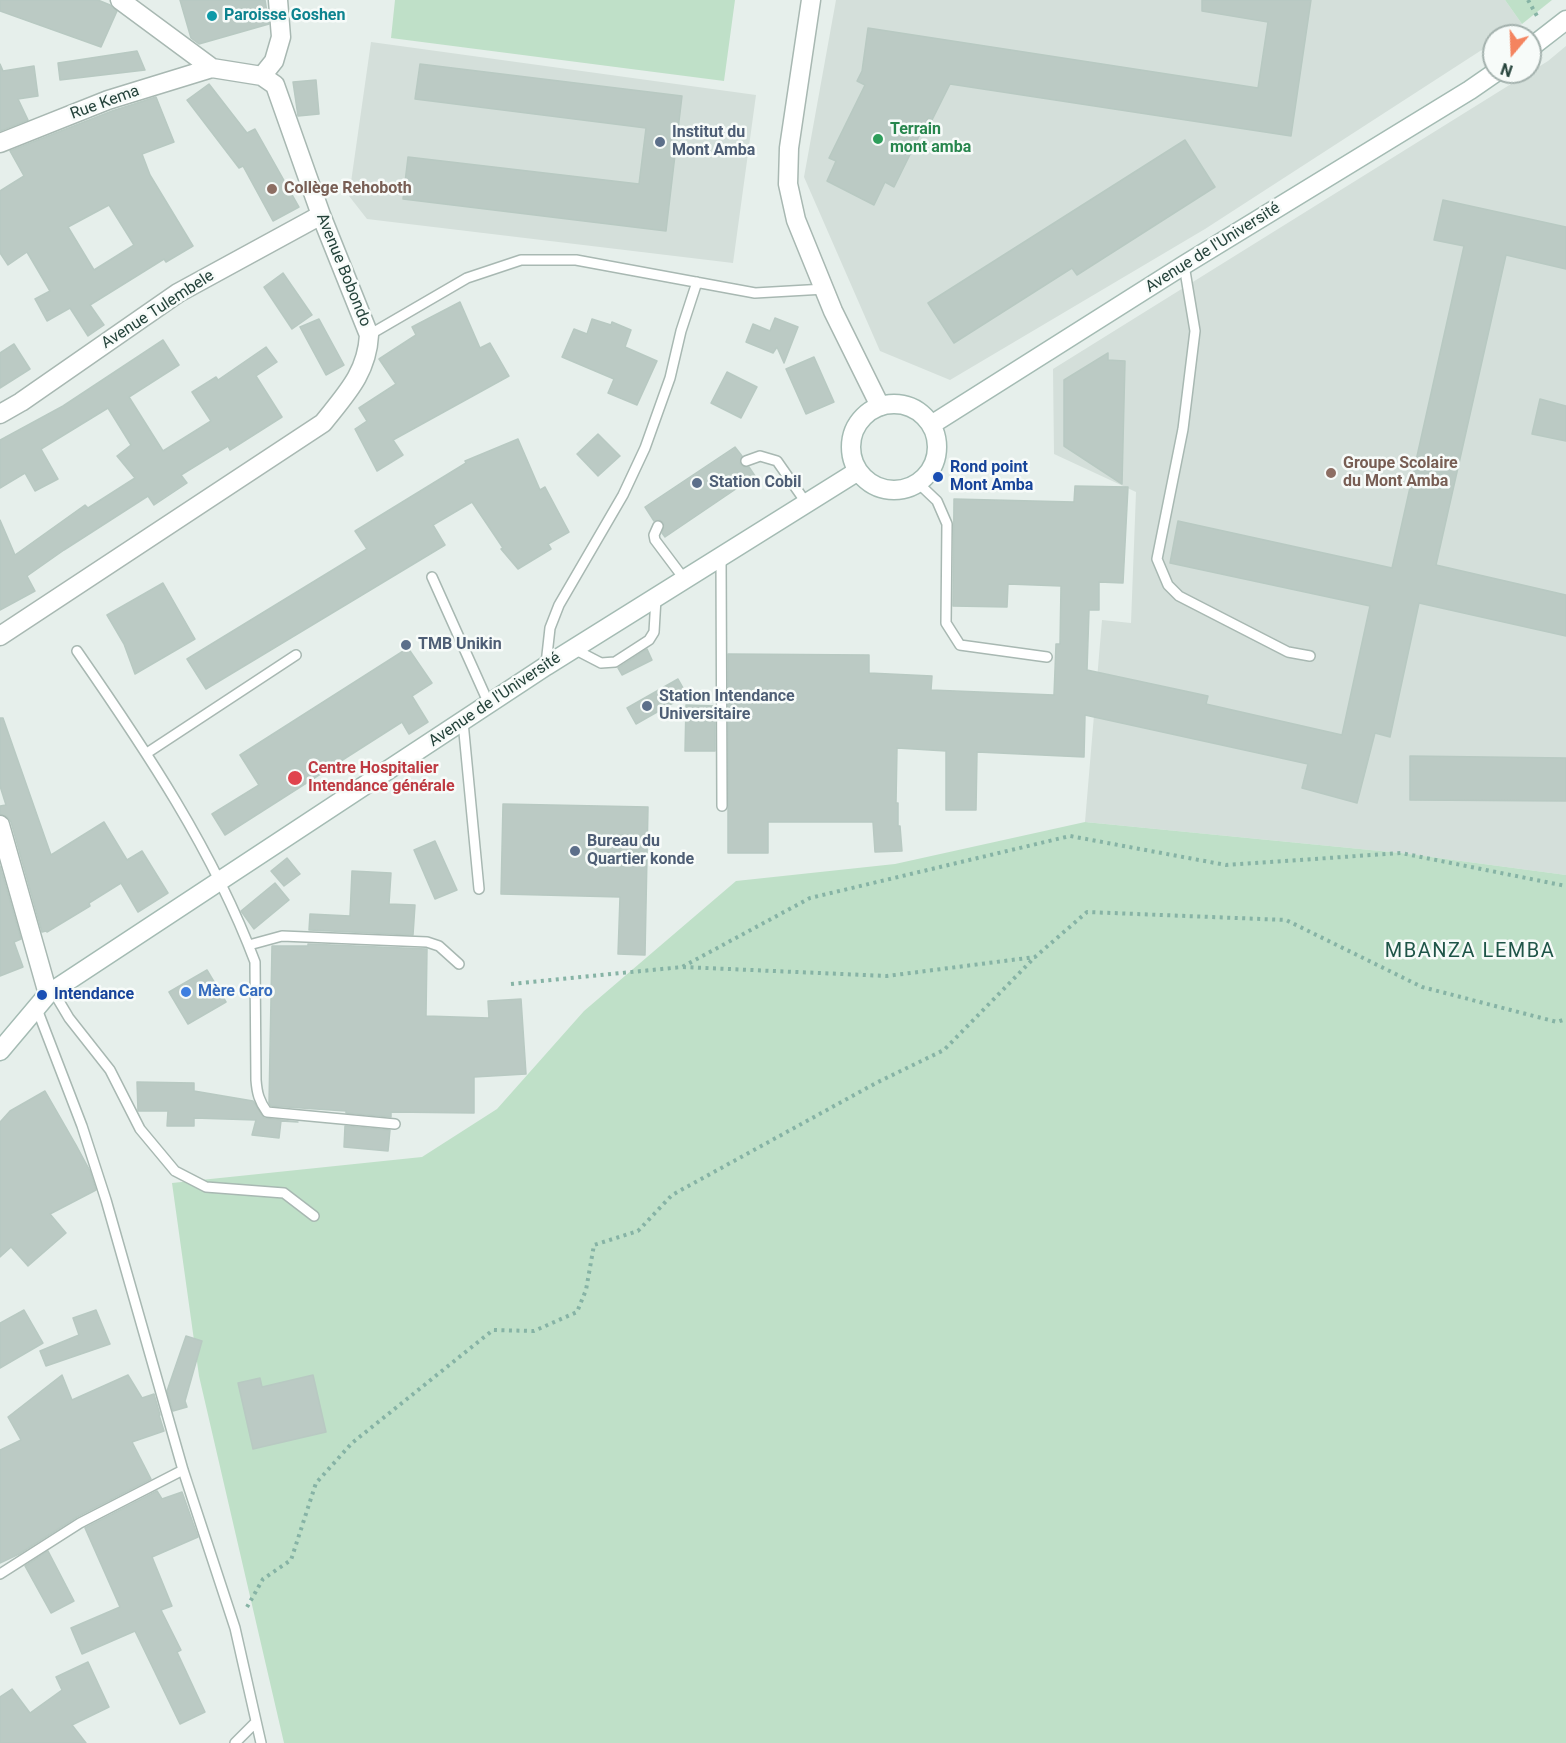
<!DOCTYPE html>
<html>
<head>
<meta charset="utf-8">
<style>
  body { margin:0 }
  #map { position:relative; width:1566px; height:1743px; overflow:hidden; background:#e6efeb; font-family:Roboto,sans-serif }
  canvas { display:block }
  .north { position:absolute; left:1482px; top:24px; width:60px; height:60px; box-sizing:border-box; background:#f7fbf9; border:2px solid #a3b1ad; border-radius:50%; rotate:199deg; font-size:16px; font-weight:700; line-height:24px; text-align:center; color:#24423a }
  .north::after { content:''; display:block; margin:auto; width:21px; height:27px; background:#f4845f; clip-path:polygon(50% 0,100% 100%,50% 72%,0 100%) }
</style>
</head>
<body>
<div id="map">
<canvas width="1566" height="1743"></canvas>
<div class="north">N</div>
</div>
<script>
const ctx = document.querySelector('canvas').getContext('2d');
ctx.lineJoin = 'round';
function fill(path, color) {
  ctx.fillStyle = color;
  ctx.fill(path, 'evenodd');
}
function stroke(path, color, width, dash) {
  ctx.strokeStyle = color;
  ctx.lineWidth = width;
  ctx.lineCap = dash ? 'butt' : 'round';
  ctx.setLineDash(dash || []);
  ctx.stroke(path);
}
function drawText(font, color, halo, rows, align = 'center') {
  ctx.font = font + ' Roboto,sans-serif';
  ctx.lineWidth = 5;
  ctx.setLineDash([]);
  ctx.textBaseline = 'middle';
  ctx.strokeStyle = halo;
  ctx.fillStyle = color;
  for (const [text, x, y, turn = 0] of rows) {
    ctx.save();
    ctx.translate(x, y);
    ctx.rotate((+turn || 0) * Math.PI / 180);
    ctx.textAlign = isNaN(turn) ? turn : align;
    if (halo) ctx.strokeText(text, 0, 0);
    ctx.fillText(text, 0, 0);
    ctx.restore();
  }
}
fill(new Path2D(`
  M 836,0 L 1505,0 L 1522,24 L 1504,36 L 1494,36 L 1494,42 L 1205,229 L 950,380 L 880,351 L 804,177 Z
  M 371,42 L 756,95 L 733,263 L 367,219 L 349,196 Z
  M 1566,46 L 1566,875 L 1401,853 L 1085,822 L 1102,620 L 1131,623 L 1136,492 L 1054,454 L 1053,369 L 1548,61 Z`), '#d4dfda');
fill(new Path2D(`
  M 395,0 L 735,0 L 724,81 L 391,38 Z
  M 1505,0 L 1552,0 L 1522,24 Z
  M 1085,822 L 1401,853 L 1566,875 L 1566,1743 L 284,1743 L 199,1376 L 172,1183 L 422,1157 L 497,1109 L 584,1011 L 736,881 L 895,864 Z`), '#bfe0c8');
const building = new Path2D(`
  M 0,0 L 98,0 L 110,5 L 117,11 L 101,47 L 0,11 Z
  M 180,0 L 265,0 L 269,24 L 199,44 L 191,38 Z
  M 1202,0 L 1311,0 L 1291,136 L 950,84 L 932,120 L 928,118 L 894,187 L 885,182 L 874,205 L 827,181 L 836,161 L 829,158 L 865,85 L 857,81 L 862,71 L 868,28 L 1258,88 L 1268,22 L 1202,11 Z
  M 137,51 L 145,70 L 60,80 L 58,63 Z
  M 0,64 L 3,71 L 34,66 L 38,96 L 18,99 L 28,120 L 0,131 Z
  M 420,64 L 682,96 L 666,231 L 403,199 L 408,157 L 639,184 L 646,128 L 415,99 Z
  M 316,80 L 319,114 L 298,116 L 293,82 Z
  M 209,84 L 247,133 L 255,129 L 299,207 L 273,221 L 243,166 L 239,168 L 187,100 Z
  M 156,97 L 174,142 L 142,154 L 150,175 L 193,246 L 166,262 L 164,259 L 90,305 L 104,325 L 88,336 L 70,308 L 47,321 L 35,299 L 50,291 L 27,252 L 8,265 L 0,253 L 0,191 L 24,176 L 10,151 L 112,111 ZM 109,205 L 134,245 L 94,270 L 68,227 Z
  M 1185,140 L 1215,187 L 1077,275 L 1072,268 L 954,343 L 928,303 Z
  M 1443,200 L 1566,227 L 1566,269 L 1506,255 L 1436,565 L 1566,595 L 1566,636 L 1419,603 L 1390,737 L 1375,733 L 1357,803 L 1302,788 L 1308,764 L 1085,715 L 1084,757 L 977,752 L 976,810 L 946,810 L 946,751 L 897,748 L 896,803 L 898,803 L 898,826 L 900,826 L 902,851 L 875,852 L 873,822 L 768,822 L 768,853 L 728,853 L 728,654 L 869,655 L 869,673 L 932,676 L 931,690 L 1054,695 L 1056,644 L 1060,644 L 1061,586 L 1008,584 L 1007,607 L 953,606 L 954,499 L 1074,502 L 1075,486 L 1128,487 L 1123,583 L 1099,582 L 1099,610 L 1089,610 L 1087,670 L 1208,696 L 1206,704 L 1342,735 L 1370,606 L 1170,563 L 1178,521 L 1392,568 L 1464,246 L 1434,240 Z
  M 283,273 L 312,315 L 292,329 L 264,287 Z
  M 460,302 L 480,348 L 490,343 L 509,376 L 393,440 L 403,455 L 377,471 L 355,429 L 367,421 L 359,408 L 396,384 L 379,359 L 416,335 L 412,327 Z
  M 775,318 L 798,327 L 784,363 L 777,347 L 773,353 L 746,342 L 753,324 L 770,331 Z
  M 319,319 L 344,365 L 326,375 L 300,327 Z
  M 592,319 L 611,325 L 612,322 L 631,330 L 625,347 L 657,361 L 637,405 L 608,393 L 614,379 L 562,357 L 574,329 L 587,334 Z
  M 163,340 L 179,365 L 129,397 L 163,451 L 211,421 L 192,392 L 216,377 L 218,380 L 266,347 L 277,362 L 256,376 L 282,417 L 230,450 L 228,446 L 181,475 L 187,483 L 154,505 L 148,496 L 64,550 L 27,576 L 35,591 L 0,610 L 0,520 L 15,555 L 85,505 L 88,508 L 135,478 L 117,456 L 131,445 L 108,408 L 41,449 L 58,479 L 35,491 L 25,473 L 0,488 L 0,440 L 63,406 Z
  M 14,344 L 30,369 L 0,388 L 0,353 Z
  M 1108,353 L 1108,360 L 1125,361 L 1122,484 L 1064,446 L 1064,380 Z
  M 814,357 L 834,402 L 806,414 L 786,369 Z
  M 727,372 L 757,387 L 741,418 L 711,403 Z
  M 1540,399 L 1566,406 L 1566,441 L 1532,434 Z
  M 598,434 L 620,456 L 598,476 L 577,454 Z
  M 518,439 L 540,490 L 545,487 L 569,532 L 548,544 L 551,549 L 518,569 L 501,549 L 503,548 L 472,502 L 433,525 L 445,545 L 206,689 L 187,659 L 367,549 L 355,531 L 466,463 L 465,461 Z
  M 735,447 L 742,456 L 740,464 L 744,467 L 749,467 L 755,476 L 665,537 L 662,533 L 664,523 L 660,520 L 654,521 L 645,507 Z
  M 163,583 L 195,639 L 135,674 L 124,644 L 107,615 Z
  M 408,648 L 432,683 L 412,696 L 428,722 L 409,734 L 402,722 L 225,835 L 212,814 L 259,785 L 240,755 Z
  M 647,649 L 652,660 L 622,675 L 618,668 Z
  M 678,679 L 687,695 L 636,724 L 627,708 Z
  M 686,705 L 715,706 L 715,751 L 685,751 Z
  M 0,718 L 3,718 L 51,855 L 104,822 L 127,860 L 142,851 L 168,893 L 138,912 L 121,883 L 89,903 L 90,906 L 47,932 L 46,931 L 42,932 L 11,822 L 7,817 L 0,814 L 0,806 L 6,805 L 0,786 Z
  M 1410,756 L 1566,758 L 1566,801 L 1410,800 Z
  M 503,804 L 648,807 L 645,955 L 618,954 L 620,897 L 501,894 Z
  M 435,841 L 457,890 L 435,899 L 414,850 Z
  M 287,858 L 300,874 L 284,886 L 271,871 Z
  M 0,866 L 21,939 L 14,942 L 23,967 L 0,976 Z
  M 352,871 L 391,873 L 389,904 L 415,905 L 413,935 L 309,930 L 310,914 L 350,916 Z
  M 275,883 L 289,900 L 254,929 L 241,911 Z
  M 308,944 L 427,949 L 426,1016 L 489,1018 L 488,1001 L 521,999 L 526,1074 L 474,1077 L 474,1113 L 391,1112 L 391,1117 L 346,1113 L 346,1111 L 271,1106 L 269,1103 L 272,946 L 308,946 Z
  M 207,970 L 226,1002 L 188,1024 L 169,992 Z
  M 137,1082 L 194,1083 L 194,1091 L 253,1101 L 264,1118 L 298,1122 L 281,1121 L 279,1138 L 252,1135 L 256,1120 L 194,1118 L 194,1126 L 167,1126 L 168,1111 L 138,1111 Z
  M 45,1091 L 76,1145 L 90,1171 L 96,1190 L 50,1214 L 66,1233 L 28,1266 L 11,1247 L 0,1257 L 0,1122 L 10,1111 Z
  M 345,1126 L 390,1130 L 388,1151 L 344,1147 Z
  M 24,1310 L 43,1343 L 0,1368 L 0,1323 Z
  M 96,1310 L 110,1344 L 46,1366 L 40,1351 L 79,1335 L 73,1318 Z
  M 186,1336 L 202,1341 L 185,1401 L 187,1407 L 173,1411 L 167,1391 Z
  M 62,1375 L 72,1400 L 128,1375 L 142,1398 L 154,1394 L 160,1415 L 159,1415 L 164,1431 L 132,1442 L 151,1479 L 77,1517 L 19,1554 L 0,1563 L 0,1450 L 21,1440 L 8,1417 Z
  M 313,1375 L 326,1432 L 253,1449 L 238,1383 L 260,1378 L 262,1387 Z
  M 157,1491 L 162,1499 L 182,1492 L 198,1537 L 152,1557 L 172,1606 L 161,1610 L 181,1650 L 177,1652 L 205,1712 L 180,1724 L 135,1631 L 82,1654 L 71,1628 L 120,1607 L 85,1528 Z
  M 48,1551 L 74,1601 L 51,1613 L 25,1566 Z
  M 88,1662 L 109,1707 L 72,1725 L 86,1743 L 0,1743 L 0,1697 L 12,1689 L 30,1713 L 62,1690 L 56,1677 Z`);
fill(building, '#bbcac4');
stroke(building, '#b8c9c2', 1.5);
const lane = new Path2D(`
  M 1184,265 L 1195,331 L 1183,429 L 1157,559 L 1168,585 L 1179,596 L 1288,652 L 1310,656
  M 369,335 L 467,278 L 521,260 L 576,260 L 755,293 L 825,289
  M 746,461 L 760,456 L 777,461 L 807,504
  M 917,482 L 937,501 L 947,524 L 946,623 L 960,645 L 1047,657
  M 658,526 L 654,535 L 655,540 L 685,580
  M 721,557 L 722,806
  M 432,577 L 489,704
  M 574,649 L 601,663 L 615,662 L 649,640 L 654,632 L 656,598
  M 77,651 C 145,749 213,850 255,962 L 256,1080 C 257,1093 259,1101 267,1112 L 395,1124
  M 546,664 L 550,628 L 559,605 L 623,495 L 645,448 L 670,378 L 681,331 L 697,282
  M 463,722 L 479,889
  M 147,753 L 296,655
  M 249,945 L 282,936 L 427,942 L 439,946 L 459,964
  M 53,991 L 69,1018 L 110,1070 L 140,1129 L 175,1171 L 206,1187 L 284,1193 L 314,1216
  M 37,1009 L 82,1126 L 106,1200 L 183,1470 L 235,1628 L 261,1743
  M 0,1574 L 80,1523 L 183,1470
  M 235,1743 L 256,1722`);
const street = new Path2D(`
  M 811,0 L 789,148 L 788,184 L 796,220 L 833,311 L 880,406
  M 262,76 L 274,61 L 281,37 L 278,0
  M 0,143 L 108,100 L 212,68
  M 0,414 L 21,402 L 178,293 L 321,215
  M 0,636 L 323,423 C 346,394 367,373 369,335 L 321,215 L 275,85 L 262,76 L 212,68 L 120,0
  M 0,825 L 48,994`);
const secondary = new Path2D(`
  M 1530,48 L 1566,20
  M851 447a43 43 0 1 1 86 0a43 43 0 1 1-86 0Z
  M 931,425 L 1184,265 L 1470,90 L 1496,72
  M 0,1051 L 48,994 L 546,666 L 858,471`);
stroke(lane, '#a8b8b2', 12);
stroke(street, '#a8b8b2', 21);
stroke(secondary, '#a4bbb3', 21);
stroke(new Path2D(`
  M 1528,0 L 1537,16
  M 683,967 L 887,976 L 1035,957 L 1087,912 L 1286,920 L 1422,987 L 1557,1022 L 1566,1019
  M 511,984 L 682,967 L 810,898 L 1070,836 L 1226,865 L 1401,853 L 1566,886
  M 247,1607 L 263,1579 L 291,1560 L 316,1483 L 352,1443 L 493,1330 L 534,1331 L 577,1312 L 586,1290 L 594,1245 L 638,1231 L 672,1195 L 876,1083 L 944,1050 L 1035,957`), '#86b3a5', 4, [3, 4.5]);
stroke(lane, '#fff', 9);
stroke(street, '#fff', 18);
stroke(secondary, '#fff', 18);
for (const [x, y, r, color] of [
  [212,16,6,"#0f9aa8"],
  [878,139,6,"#2e9e5b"],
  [660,142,6,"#5c6f8a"],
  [272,189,6,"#8d6e63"],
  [1331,473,6,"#8d6e63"],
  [938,477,6,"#1a4fb4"],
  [697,483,6,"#5c6f8a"],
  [406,645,6,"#5c6f8a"],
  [647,706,6,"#5c6f8a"],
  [295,778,8,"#e0444e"],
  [575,851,6,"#5c6f8a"],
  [186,992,6,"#3f7fe0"],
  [42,995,6,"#1a4fb4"]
]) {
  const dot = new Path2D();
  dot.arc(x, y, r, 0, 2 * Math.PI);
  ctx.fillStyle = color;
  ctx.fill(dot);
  stroke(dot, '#f7fbf9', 2);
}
drawText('bold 16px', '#0d838f', '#f7fbf9', [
  ["Paroisse Goshen",224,16]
], 'left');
drawText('16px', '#24423a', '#f7fbf9', [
  ["Rue Kema",105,103,-20],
  ["Avenue de l'Université",1213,248,-32],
  ["Avenue Bobondo",343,270,68],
  ["Avenue Tulembele",158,310,-33],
  ["Avenue de l'Université",495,700,-34]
]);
drawText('bold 16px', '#27864d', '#f7fbf9', [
  ["Terrain",890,130],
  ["mont amba",890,148]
], 'left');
drawText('bold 16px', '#4e5e75', '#f7fbf9', [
  ["Institut du",672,133],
  ["Mont Amba",672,151],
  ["Station Cobil",709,483],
  ["TMB Unikin",418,645],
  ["Station Intendance",659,697],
  ["Universitaire",659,715],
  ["Bureau du",587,842],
  ["Quartier konde",587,860]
], 'left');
drawText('bold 16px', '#785e54', '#f7fbf9', [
  ["Collège Rehoboth",284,189],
  ["Groupe Scolaire",1343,464],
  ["du Mont Amba",1343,482]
], 'left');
drawText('bold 16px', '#164399', '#f7fbf9', [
  ["Rond point",950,468],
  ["Mont Amba",950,486],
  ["Intendance",54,995]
], 'left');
drawText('bold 16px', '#be3a42', '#f7fbf9', [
  ["Centre Hospitalier",308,769],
  ["Intendance générale",308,787]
], 'left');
drawText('bold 16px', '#366cbe', '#f7fbf9', [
  ["Mère Caro",198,992]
], 'left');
ctx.letterSpacing = '1.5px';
drawText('20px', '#1f5548', '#f7fbf9', [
  ["MBANZA LEMBA",1470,952]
]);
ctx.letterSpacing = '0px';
</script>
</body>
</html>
